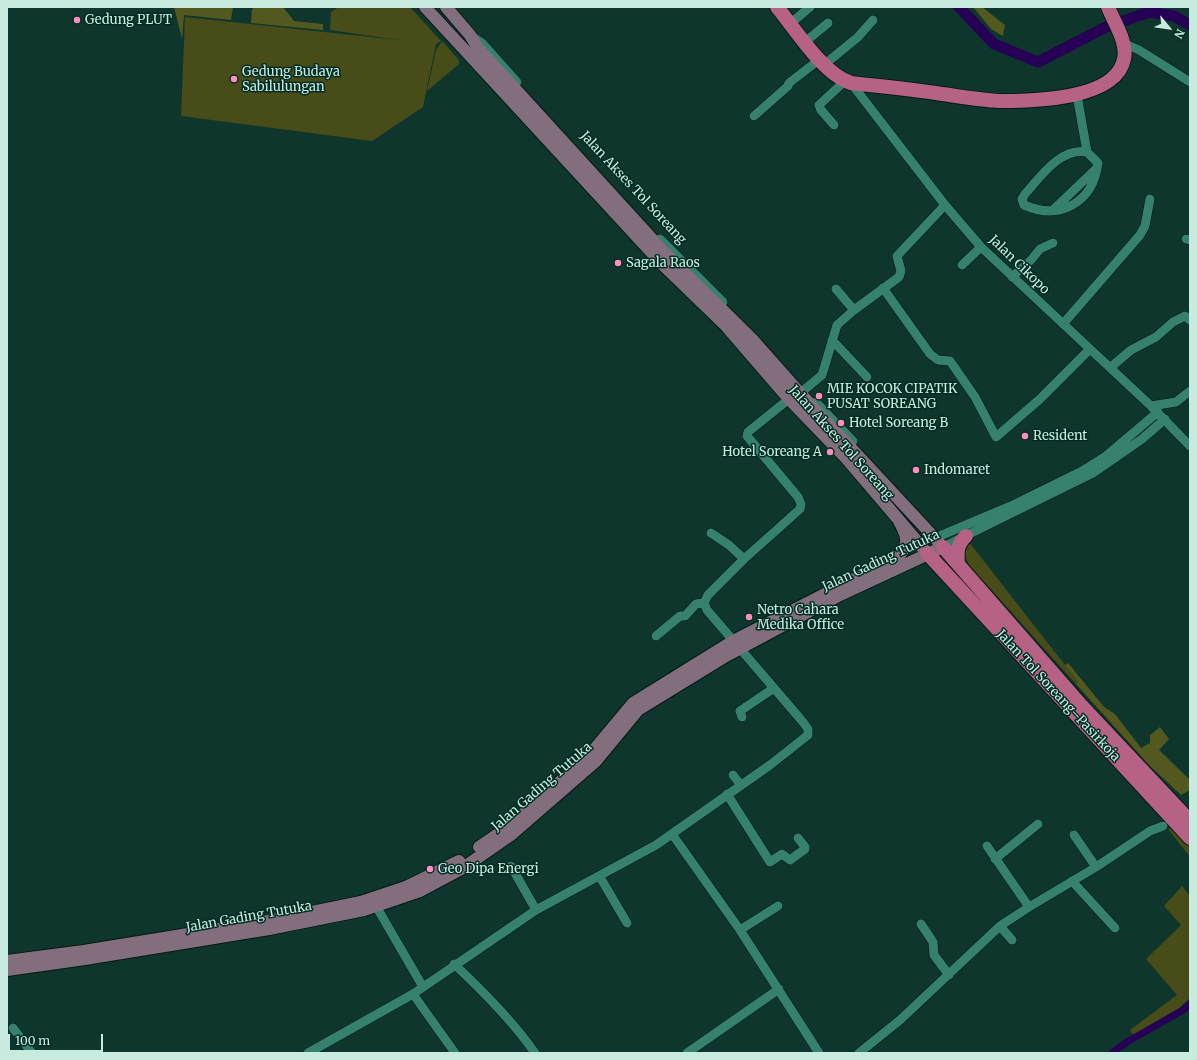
<!DOCTYPE html>
<html>
<head>
<meta charset="utf-8">
<style>
  body { margin:0 }
  #map { position:relative; width:1197px; height:1060px; overflow:hidden; background:#0e362d; font-family:Merriweather,serif }
  canvas { display:block }
  .frame { position:absolute; inset:0; border:8px solid #c8ebe0; pointer-events:none }
  .north { position:absolute; left:1149px; top:8px; width:40px; height:40px; -webkit-text-stroke:3px #022c23; paint-order:stroke; rotate:119deg; font-size:11px; font-weight:700; line-height:16px; text-align:center; color:#c8ebe0 }
  .north::after { content:''; display:block; margin:auto; width:14px; height:18px; background:#c8ebe0; clip-path:polygon(50% 0,100% 100%,50% 72%,0 100%) }
  .scale { position:absolute; left:8px; top:1034px; width:95px; height:18px; box-sizing:border-box; border:2px solid #c8ebe0; border-top:0; padding-left:5px; font-size:12px; line-height:14px; white-space:nowrap; color:#c8ebe0; -webkit-text-stroke:3px #022c23; paint-order:stroke }
</style>
</head>
<body>
<div id="map">
<canvas width="1197" height="1060"></canvas>
<div class="frame"></div>
<div class="north">N</div>
<div class="scale">100 m</div>
</div>
<script>
const ctx = document.querySelector('canvas').getContext('2d');
ctx.lineJoin = 'round';
function fill(path, color) {
  ctx.fillStyle = color;
  ctx.fill(path, 'evenodd');
}
function stroke(path, color, width, dash) {
  ctx.strokeStyle = color;
  ctx.lineWidth = width;
  ctx.lineCap = dash ? 'butt' : 'round';
  ctx.setLineDash(dash || []);
  ctx.stroke(path);
}
function drawText(font, color, halo, rows, align = 'center') {
  ctx.font = font + ' Merriweather,serif';
  ctx.lineWidth = 3;
  ctx.setLineDash([]);
  ctx.textBaseline = 'middle';
  ctx.strokeStyle = halo;
  ctx.fillStyle = color;
  for (const [text, x, y, turn = 0] of rows) {
    ctx.save();
    ctx.translate(x, y);
    ctx.rotate((+turn || 0) * Math.PI / 180);
    ctx.textAlign = isNaN(turn) ? turn : align;
    if (halo) ctx.strokeText(text, 0, 0);
    ctx.fillText(text, 0, 0);
    ctx.restore();
  }
}
fill(new Path2D(`
  M 339,7 L 410,7 L 441,41 L 436,44 L 423,107 L 372,141 L 181,116 L 185,17 L 399,40 L 330,30 L 331,12 Z
  M 442,41 L 459,60 L 459,64 L 427,91 L 436,50 Z
  M 969,542 L 1065,665 L 1078,682 L 1076,684 L 969,565 L 964,554 Z
  M 1170,828 L 1190,846 L 1190,857 L 1168,829 Z
  M 1182,886 L 1190,896 L 1190,998 L 1179,1008 L 1134,1036 L 1130,1030 L 1177,995 L 1146,959 L 1181,925 L 1164,906 Z`), '#474c19');
fill(new Path2D(`
  M 174,7 L 233,7 L 231,20 L 184,15 L 182,39 Z
  M 256,7 L 283,7 L 294,21 L 323,24 L 323,30 L 251,23 L 252,9 Z
  M 973,7 L 982,7 L 1005,25 L 1003,36 L 991,29 Z
  M 1068,663 L 1104,707 L 1115,714 L 1141,748 L 1150,743 L 1150,735 L 1160,727 L 1169,739 L 1159,750 L 1190,780 L 1190,790 L 1181,795 L 1150,766 L 1076,684 L 1078,682 L 1065,665 Z`), '#53581e');
stroke(new Path2D(`
  M 1112,1053 L 1127,1042 L 1183,1010 L 1190,1004`), '#260054', 7);
stroke(new Path2D(`
  M 959,7 L 994,44 L 1038,62 L 1106,27 L 1149,12 L 1174,16 L 1190,25`), '#260054', 11);
const minor = new Path2D(`
  M 791,23 L 810,7
  M 473,37 L 482,43 L 517,82
  M 805,42 L 828,23
  M 1123,43 L 1139,50 L 1190,82
  M 825,64 L 858,37 L 873,20
  M 851,83 L 945,205 L 981,247 L 1151,406 L 1190,446
  M 1077,95 L 1087,152 L 1098,163 C 1093,202 1061,221 1024,205 L 1022,199 L 1025,194 C 1041,176 1061,147 1087,152
  M 754,116 L 788,86 L 789,83 L 820,59
  M 834,125 L 821,110 L 819,105 L 845,81
  M 1053,210 L 1097,168
  M 660,239 L 723,302
  M 1186,239 L 1190,240
  M 962,265 L 981,247
  M 1012,277 L 1031,260 L 1040,249 L 1053,243
  M 883,288 L 930,354 L 938,360 L 950,361 L 975,397 L 996,437 L 1040,399 L 1090,349
  M 836,289 L 854,310
  M 1063,324 L 1140,235 L 1145,226 L 1150,199
  M 832,340 L 867,377
  M 1111,367 L 1131,350 L 1156,337 L 1173,322 L 1185,316 L 1190,320
  M 804,390 L 822,375 L 837,325 L 854,310 L 899,277 L 901,271 L 897,256 L 945,205
  M 816,402 L 853,441
  M 1151,406 L 1176,402 L 1190,391
  M 711,533 L 729,545 L 744,559
  M 935,538 L 1011,506 L 1082,471 L 1106,456 L 1158,412
  M 943,547 L 1093,473 L 1142,439 L 1165,419
  M 656,636 L 680,616 L 685,616 L 696,604 L 704,603
  M 742,717 L 740,711 L 774,688
  M 733,775 L 740,784
  M 727,794 L 770,862 L 782,854 L 790,860 L 805,849 L 805,847 L 798,838
  M 672,834 L 740,930 L 819,1053
  M 1074,835 L 1096,867
  M 987,846 L 1029,907
  M 995,859 L 1038,824
  M 511,866 L 536,910
  M 600,877 L 627,923
  M 1072,881 L 1115,928
  M 376,906 L 423,987
  M 921,924 L 933,942 L 934,955 L 949,975
  M 1000,926 L 1012,940
  M 740,930 L 778,906
  M 454,964 C 484,992 512,1020 535,1053
  M 413,994 L 455,1053
  M 13,1028 L 32,1053
  M 308,1053 L 413,994 L 536,910 L 656,845 L 770,765 L 808,735 L 808,729 L 803,722 L 707,610 L 704,603 L 708,595 L 744,559 L 800,509 L 801,504 L 798,497 L 747,436 L 748,432 L 784,403
  M 687,1053 L 779,989
  M 859,1053 L 900,1020 L 1000,926 L 1029,907 L 1096,867 L 1150,831 L 1163,826`);
const major = new Path2D(`
  M 425,7 L 663,265 L 726,326 L 789,399 L 846,458 L 927,553
  M 479,847 L 507,828 L 587,758 L 633,703 L 733,641 L 899,556 C 911,541 906,535 898,519
  M 7,961 L 84,951 L 268,921 L 361,902 L 406,887 L 459,861
  M 7,970 L 85,959 L 269,929 L 364,910 L 420,891 L 463,868 L 512,834 L 596,761 L 638,710 L 726,656 L 840,595 L 943,547 L 800,393 L 752,339 L 664,252 L 478,48 L 470,35 L 446,7`);
const highway = new Path2D(`
  M 777,7 C 796,30 823,74 851,83 C 880,86 908,89 936,93 C 957,96 978,100 1000,101 C 1032,101 1116,100 1124,59 C 1128,43 1114,22 1108,7
  M 943,547 L 1081,705 L 1190,821
  M 927,553 L 1190,838
  M 958,564 C 957,552 957,544 966,536`);
stroke(minor, '#041b16', 10);
stroke(major, '#041b16', 14);
stroke(highway, '#041b16', 16);
stroke(minor, '#36806e', 9);
stroke(major, '#826e7c', 12);
stroke(highway, '#b56285', 14);
for (const [x, y, r, color] of [
  [77,20,4,"#fe8ebd"],
  [234,79,4,"#fe8ebd"],
  [618,263,4,"#fe8ebd"],
  [819,396,4,"#fe8ebd"],
  [841,423,4,"#fe8ebd"],
  [1025,436,4,"#fe8ebd"],
  [830,452,4,"#fe8ebd"],
  [916,470,4,"#fe8ebd"],
  [749,617,4,"#fe8ebd"],
  [430,869,4,"#fe8ebd"]
]) {
  const dot = new Path2D();
  dot.arc(x, y, r, 0, 2 * Math.PI);
  ctx.fillStyle = color;
  ctx.fill(dot);
  stroke(dot, '#022c23', 1.5);
}
drawText('13px', '#c8ebe0', '#022c23', [
  ["Gedung PLUT",85,20],
  ["Gedung Budaya",242,72],
  ["Sabilulungan",242,87],
  ["Sagala Raos",626,263],
  ["MIE KOCOK CIPATIK",827,389],
  ["PUSAT SOREANG",827,404],
  ["Hotel Soreang B",849,423],
  ["Resident",1033,436],
  ["Hotel Soreang A",822,452,"right"],
  ["Indomaret",924,470],
  ["Netro Cahara",757,610],
  ["Medika Office",757,625],
  ["Geo Dipa Energi",438,869]
], 'left');
drawText('13px', '#c8ebe0', '#022c23', [
  ["Jalan Akses Tol Soreang",633,188,47],
  ["Jalan Cikopo",1019,265,44],
  ["Jalan Akses Tol Soreang",841,443,48],
  ["Jalan Gading Tutuka",881,561,-25],
  ["Jalan Tol Soreang–Pasirkoja",1058,696,47],
  ["Jalan Gading Tutuka",542,787,-41],
  ["Jalan Gading Tutuka",249,917,-10]
]);
</script>
</body>
</html>
